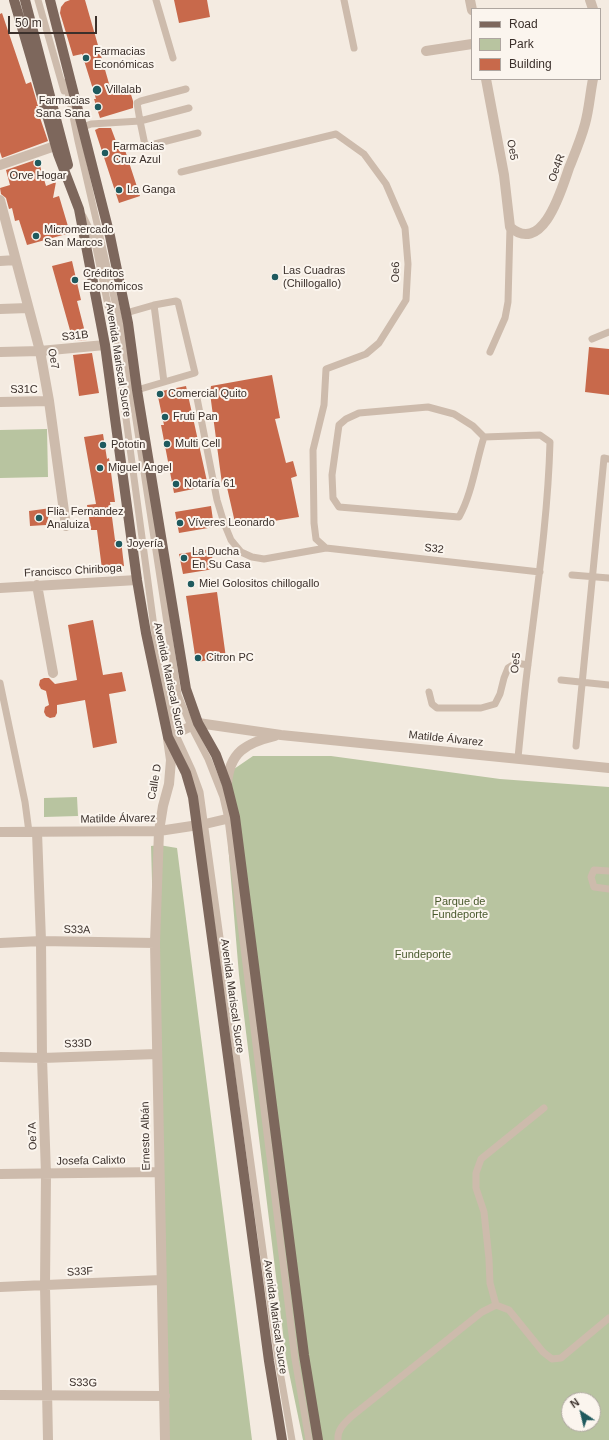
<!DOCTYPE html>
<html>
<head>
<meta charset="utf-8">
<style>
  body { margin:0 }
  #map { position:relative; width:609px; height:1440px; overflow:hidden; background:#f4ebe1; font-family:Arial,sans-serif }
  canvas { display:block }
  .legend { position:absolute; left:471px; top:8px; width:130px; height:72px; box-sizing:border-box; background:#fbf5ee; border:1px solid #aea6a0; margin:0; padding:5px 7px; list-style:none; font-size:12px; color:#3b302b }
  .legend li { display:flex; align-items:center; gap:8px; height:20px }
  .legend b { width:20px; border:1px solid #aea6a0 }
  .north { position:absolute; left:561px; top:1392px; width:40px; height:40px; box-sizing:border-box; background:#fbf5ee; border:1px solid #aea6a0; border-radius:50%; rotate:325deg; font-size:11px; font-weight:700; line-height:16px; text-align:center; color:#3b302b }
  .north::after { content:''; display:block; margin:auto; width:14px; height:18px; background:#1f5a5e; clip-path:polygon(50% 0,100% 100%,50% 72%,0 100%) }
  .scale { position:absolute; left:8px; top:16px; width:89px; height:18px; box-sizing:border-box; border:2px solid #3b302b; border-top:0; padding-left:5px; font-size:12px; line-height:14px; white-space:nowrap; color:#3b302b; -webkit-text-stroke:3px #fbf5ee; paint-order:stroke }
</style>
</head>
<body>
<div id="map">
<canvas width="609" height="1440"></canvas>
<ul class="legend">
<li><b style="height:5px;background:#7d675c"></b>Road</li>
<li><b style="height:11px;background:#b8c4a0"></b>Park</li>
<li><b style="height:11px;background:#c8694b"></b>Building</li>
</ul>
<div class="north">N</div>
<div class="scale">50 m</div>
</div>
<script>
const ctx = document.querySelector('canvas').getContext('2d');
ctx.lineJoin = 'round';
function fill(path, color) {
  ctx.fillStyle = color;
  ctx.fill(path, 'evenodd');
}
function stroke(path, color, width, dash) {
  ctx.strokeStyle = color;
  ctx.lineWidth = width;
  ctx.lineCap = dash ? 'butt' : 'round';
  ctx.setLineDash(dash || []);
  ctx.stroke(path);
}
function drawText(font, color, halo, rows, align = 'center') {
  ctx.font = font + ' Arial,sans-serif';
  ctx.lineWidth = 4;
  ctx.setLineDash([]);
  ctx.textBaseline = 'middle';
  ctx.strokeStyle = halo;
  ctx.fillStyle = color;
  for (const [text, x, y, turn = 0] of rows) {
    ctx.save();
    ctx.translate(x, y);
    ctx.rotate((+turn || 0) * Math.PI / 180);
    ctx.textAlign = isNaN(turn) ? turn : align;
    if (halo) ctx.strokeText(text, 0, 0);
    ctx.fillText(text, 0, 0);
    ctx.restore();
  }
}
fill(new Path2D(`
  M 47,429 L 48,477 L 0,478 L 0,430 Z
  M 253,756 L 331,756 L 500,779 L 609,787 L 609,1440 L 303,1440 L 286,1358 L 239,975 L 228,844 L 228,793 L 234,769 ZM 569,1400 L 593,1400 L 593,1424 L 569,1424 Z
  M 77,797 L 78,816 L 44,817 L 44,798 Z
  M 159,845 L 177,848 L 252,1440 L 168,1440 L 151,846 Z`), '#b8c4a0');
fill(new Path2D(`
  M 70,0 L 85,0 L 112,94 L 129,88 L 133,101 L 133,108 L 100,118 L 94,99 L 96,99 L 82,54 L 73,56 L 60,13 L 61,7 L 65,2 Z
  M 174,0 L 207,0 L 210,17 L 179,23 Z
  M 2,13 L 26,84 L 31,82 L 38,106 L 36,106 L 48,141 L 2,158 L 0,152 L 0,14 Z
  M 99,128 L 111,128 L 120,152 L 125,150 L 140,196 L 119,203 L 95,130 Z
  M 38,159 L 46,186 L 56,182 L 53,198 L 59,196 L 70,233 L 27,245 L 19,220 L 15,221 L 12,208 L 9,209 L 6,198 L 1,194 L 0,188 L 10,185 L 6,170 Z
  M 72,261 L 81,300 L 77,301 L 87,340 L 73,341 L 52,266 Z
  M 589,347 L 609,349 L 609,395 L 585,392 Z
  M 92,353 L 99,393 L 79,396 L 73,355 Z
  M 272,375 L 280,418 L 275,419 L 286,463 L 293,461 L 297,476 L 291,478 L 299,517 L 236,527 L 226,483 L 222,484 L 210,393 L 211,386 Z
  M 186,386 L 208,486 L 174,493 L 161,425 L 164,425 L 157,392 Z
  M 103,434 L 107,459 L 109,458 L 115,502 L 110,502 L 115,540 L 121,540 L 124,566 L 102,569 L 97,530 L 91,530 L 87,505 L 96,504 L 84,437 Z
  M 211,506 L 214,527 L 179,533 L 175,512 Z
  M 51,508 L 46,525 L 30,526 L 29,511 Z
  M 211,549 L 214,569 L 183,574 L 179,554 Z
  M 217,592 L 226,658 L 196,662 L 186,596 Z
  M 93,620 L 103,675 L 122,672 L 126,691 L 109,694 L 117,743 L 93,748 L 85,700 L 57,705 L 57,713 L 55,717 L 50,718 L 46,716 L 44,712 L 45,707 L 49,705 L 46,691 L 41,689 L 39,685 L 40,680 L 44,678 L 49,678 L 55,684 L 77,680 L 68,625 Z`), '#c8694b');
stroke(new Path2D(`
  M 38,0 L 64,91
  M 156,0 L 173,58
  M 344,0 L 354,48
  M 66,82 L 78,141 L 124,341 L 178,695 L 191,726 L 208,759 L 223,797 L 228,819 L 295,1359 L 309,1440
  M 186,89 L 141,101 L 137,103 L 140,121 L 189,108
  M 83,127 L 91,124 L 140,121 L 145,145 L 147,146 L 198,133
  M 181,172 L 336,134 L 364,154 L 386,184 L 405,228 L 408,264 L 406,300 L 379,343 L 366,354 L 326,369 L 324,405 L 313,450 L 314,523 L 316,539 L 326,548
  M 83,216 L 94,238 L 116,344 L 157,649 L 175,733 L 192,770 L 200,792 L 278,1360 L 292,1440
  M 126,313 L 154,305
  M 592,339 L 609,332
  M 490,352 L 505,318 L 508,302 L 510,227
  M 137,390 L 195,373 L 178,302 L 176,301 L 154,305 L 164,382
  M 196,393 L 217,500 L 224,523 L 231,540 L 241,552 L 252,557 L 264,559 L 326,548 L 540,572
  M 484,437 C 476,462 472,494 459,517 L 339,507 L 333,498 L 332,475 L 339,425 L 346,419 L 359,413 L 428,407 L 454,414 L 473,426 L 484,437 L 540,435 L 550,442 C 548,516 537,590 528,664 C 524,695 521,727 518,758
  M 572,575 L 609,578
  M 561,680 L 609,685
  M 0,683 L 25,802 L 29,832
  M 429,692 L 432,704 L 437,708 L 481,708 L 495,704 L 500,694 L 504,678 L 508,668 L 516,663 L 528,665
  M 576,746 L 604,458 L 609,459
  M 609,871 L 594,870 L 591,877 L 594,887 L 609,889
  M 496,1305 L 490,1283 L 489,1259 L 484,1212 L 476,1188 L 476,1173 L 481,1159 L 544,1108
  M 338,1440 C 337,1429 345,1423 352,1416 L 482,1312 L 496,1305 L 509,1310 L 543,1352 L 552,1359 L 561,1358 L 609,1318`), '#cdbbac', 7);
stroke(new Path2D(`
  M 0,165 L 55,146`), '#cdbbac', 10);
stroke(new Path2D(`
  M 470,0 L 472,10
  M 590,0 L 593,9
  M 426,51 L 472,44
  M 486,79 L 504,175 L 510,227 C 543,256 562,188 569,168 C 575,153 581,139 585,124 C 589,110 590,94 593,79
  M 0,200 L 40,351 L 49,401 L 66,526
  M 0,261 L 16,260
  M 0,309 L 28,308
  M 0,352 L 40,351 L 105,345
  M 0,402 L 49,401
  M 37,585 L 53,673
  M 0,588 L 137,580
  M 0,832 L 159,831 L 205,824 L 235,817
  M 37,832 L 41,941 L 42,1058 L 46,1174 L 45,1286 L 48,1440
  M 0,943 L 41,941 L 155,943
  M 0,1057 L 42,1058 L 157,1054
  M 0,1174 L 159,1172
  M 0,1287 L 161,1280
  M 0,1395 L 165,1396
  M 165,1440 L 155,943 L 159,831 L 163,806 L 169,784 L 171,760 L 168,739`), '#cdbbac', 10);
stroke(new Path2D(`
  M 168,737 L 198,723 L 281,735 L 609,768
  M 227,785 C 229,752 246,743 275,736`), '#cdbbac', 10);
stroke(new Path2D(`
  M 14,0 L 31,58 L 58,154 L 79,209 L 105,345 L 137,580 L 146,633 L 168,737 L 186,773 L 193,797 L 269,1361 L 282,1440
  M 25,0 L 68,165
  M 50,0 L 110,236 L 128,323 L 137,390 L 186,689 L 198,723 L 216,755 L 227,785 L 235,817 L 304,1355 L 318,1440`), '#7d675c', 10);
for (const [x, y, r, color] of [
  [86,58,4,"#1f5a5e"],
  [97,90,5,"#1f5a5e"],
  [98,107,4,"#1f5a5e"],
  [105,153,4,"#1f5a5e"],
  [38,163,4,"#1f5a5e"],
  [119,190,4,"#1f5a5e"],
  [36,236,4,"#1f5a5e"],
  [275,277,4,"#1f5a5e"],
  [75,280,4,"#1f5a5e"],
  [160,394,4,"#1f5a5e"],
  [165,417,4,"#1f5a5e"],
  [167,444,4,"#1f5a5e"],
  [103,445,4,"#1f5a5e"],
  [100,468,4,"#1f5a5e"],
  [176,484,4,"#1f5a5e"],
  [39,518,4,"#1f5a5e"],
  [180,523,4,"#1f5a5e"],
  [119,544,4,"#1f5a5e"],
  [184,558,4,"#1f5a5e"],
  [191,584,4,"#1f5a5e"],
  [198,658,4,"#1f5a5e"]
]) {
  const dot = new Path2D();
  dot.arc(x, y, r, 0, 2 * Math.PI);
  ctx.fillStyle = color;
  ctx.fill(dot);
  stroke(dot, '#fbf5ee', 1.5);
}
drawText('11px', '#3b302b', '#fbf5ee', [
  ["Farmacias",94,52],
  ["Económicas",94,65],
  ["Villalab",106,90],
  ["Farmacias",90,101,"right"],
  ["Sana Sana",90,114,"right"],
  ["Farmacias",113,147],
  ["Cruz Azul",113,160],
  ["Orve Hogar",38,176,"center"],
  ["La Ganga",127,190],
  ["Micromercado",44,230],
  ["San Marcos",44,243],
  ["Las Cuadras",283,271],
  ["(Chillogallo)",283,284],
  ["Créditos",83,274],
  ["Económicos",83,287],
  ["Comercial Quito",168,394],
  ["Fruti Pan",173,417],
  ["Multi Cell",175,444],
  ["Pototin",111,445],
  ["Miguel Angel",108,468],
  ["Notaría 61",184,484],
  ["Flia. Fernandez",47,512],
  ["Analuiza",47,525],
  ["Víveres Leonardo",188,523],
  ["Joyería",127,544],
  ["La Ducha",192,552],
  ["En Su Casa",192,565],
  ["Miel Golositos chillogallo",199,584],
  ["Citron PC",206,658]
], 'left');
drawText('11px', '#3b302b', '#fbf5ee', [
  ["Oe5",512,150,79],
  ["Oe4R",557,168,-70],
  ["Oe6",396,272,-89],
  ["S31B",75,336,-6],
  ["Oe7",53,359,79],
  ["Avenida Mariscal Sucre",118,360,81],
  ["S31C",24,390],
  ["S32",434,549,6],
  ["Francisco Chiriboga",73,571,-3],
  ["Oe5",516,663,-83],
  ["Avenida Mariscal Sucre",169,679,78],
  ["Matilde Álvarez",446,739,6],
  ["Calle D",155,782,-80],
  ["Matilde Álvarez",118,819,-1],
  ["S33A",77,930,1],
  ["Avenida Mariscal Sucre",232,996,82],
  ["S33D",78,1044,-2],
  ["Oe7A",33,1136,-92],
  ["Ernesto Albán",146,1136,-91],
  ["Josefa Calixto",91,1161,-1],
  ["S33F",80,1272,-3],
  ["Avenida Mariscal Sucre",275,1317,82],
  ["S33G",83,1383,1]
]);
drawText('11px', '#4a5a2e', '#fbf5ee', [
  ["Parque de",460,902],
  ["Fundeporte",460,915],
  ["Fundeporte",423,955]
]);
</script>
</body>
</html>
